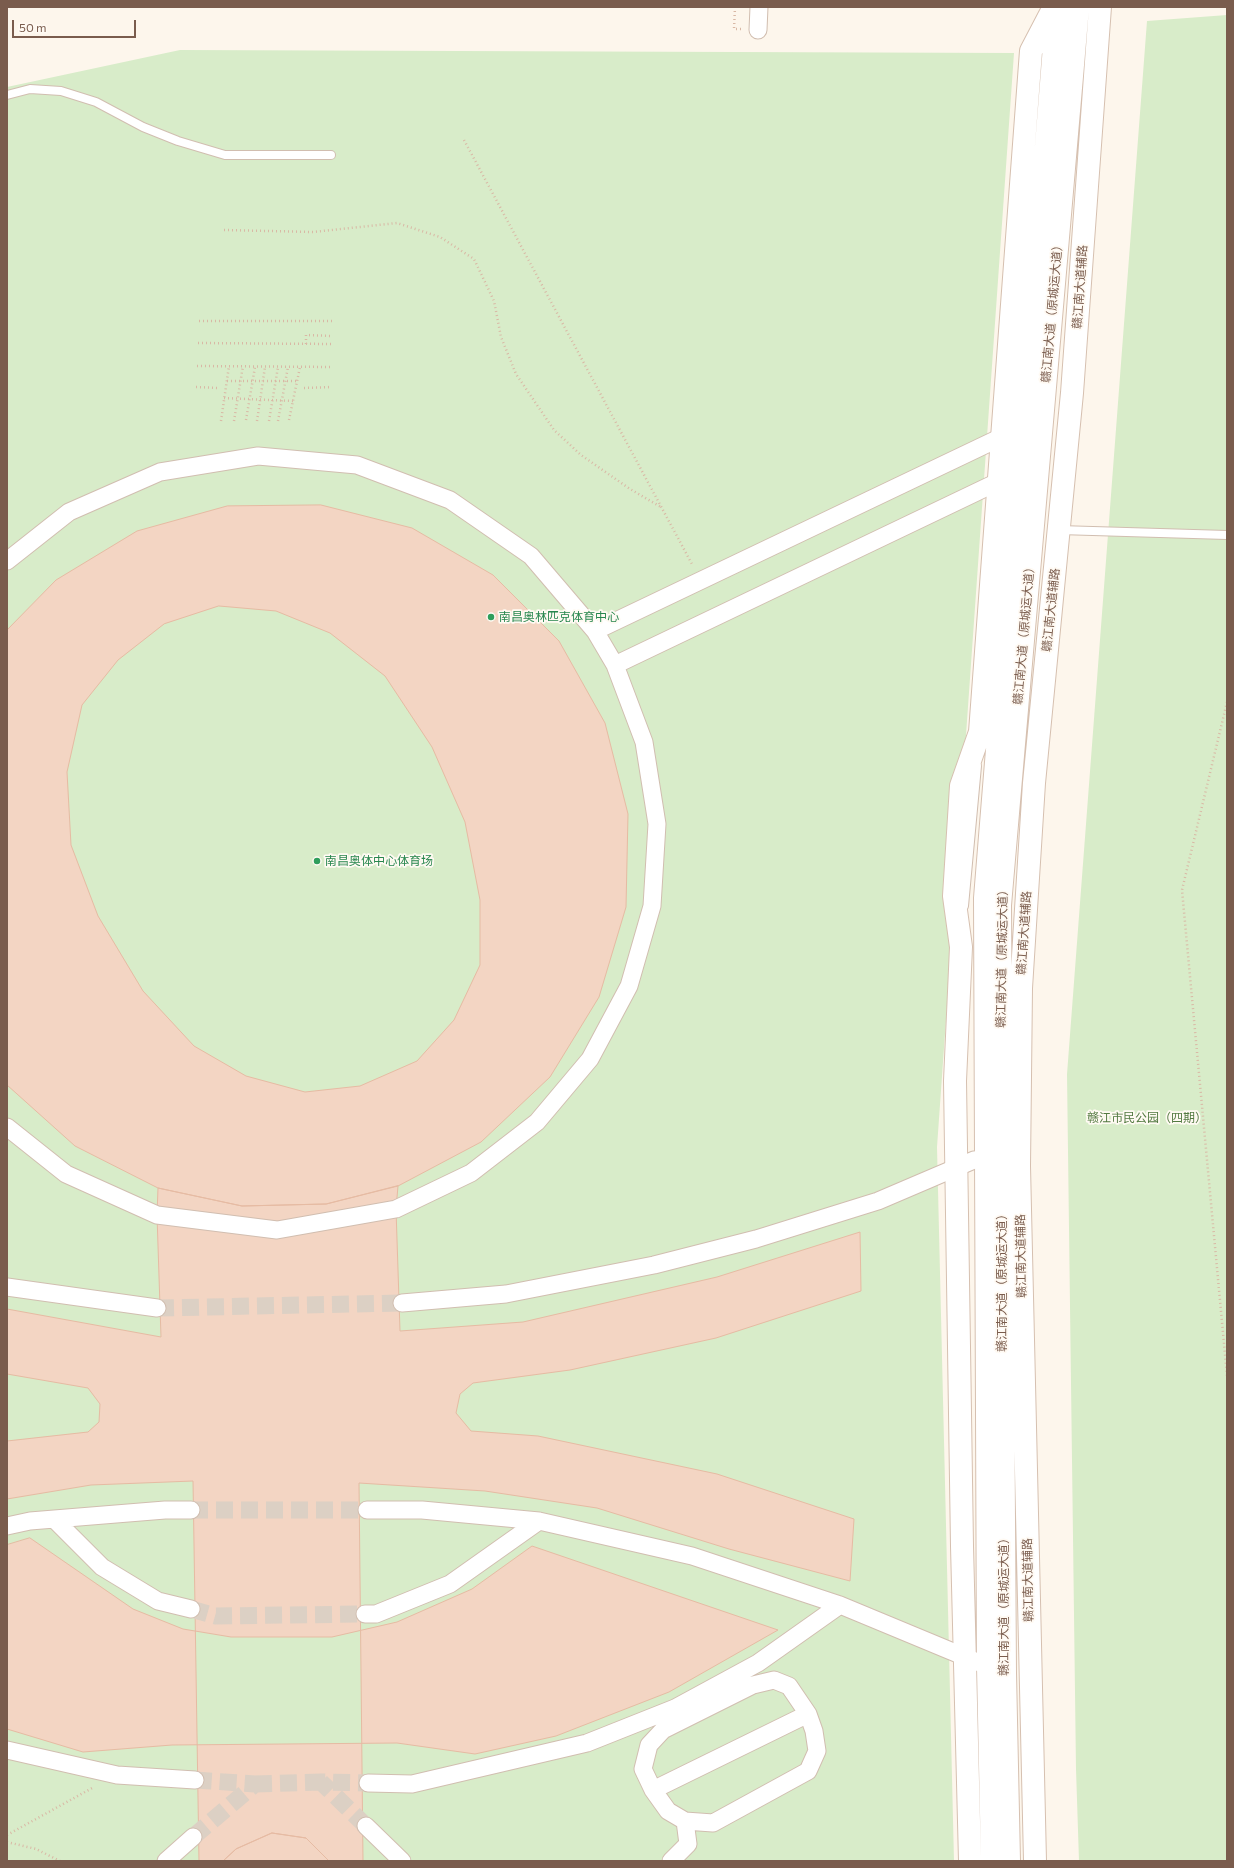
<!DOCTYPE html>
<html>
<head>
<meta charset="utf-8">
<style>
  body { margin:0 }
  #map { position:relative; width:1234px; height:1868px; overflow:hidden; background:#fdf6ec; font-family:Commissioner,sans-serif }
  canvas { display:block }
  .frame { position:absolute; inset:0; border:8px solid #7a5c4d; pointer-events:none }
  .scale { position:absolute; left:12px; top:20px; width:124px; height:18px; box-sizing:border-box; border:2px solid #7a5c4d; border-top:0; padding-left:5px; font-size:12px; line-height:14px; white-space:nowrap; color:#7a5c4d; -webkit-text-stroke:3px #fffaf3; paint-order:stroke }
</style>
</head>
<body>
<div id="map">
<canvas width="1234" height="1868"></canvas>
<div class="frame"></div>
<div class="scale">50 m</div>
</div>
<script>
const ctx = document.querySelector('canvas').getContext('2d');
ctx.lineJoin = 'round';
function fill(path, color) {
  ctx.fillStyle = color;
  ctx.fill(path, 'evenodd');
}
function stroke(path, color, width, dash) {
  ctx.strokeStyle = color;
  ctx.lineWidth = width;
  ctx.lineCap = dash ? 'butt' : 'round';
  ctx.setLineDash(dash || []);
  ctx.stroke(path);
}
function drawText(font, color, halo, rows, align = 'center') {
  ctx.font = font + ' Commissioner,"Noto Sans SC",sans-serif';
  ctx.lineWidth = 3.5;
  ctx.setLineDash([]);
  ctx.textBaseline = 'middle';
  ctx.strokeStyle = halo;
  ctx.fillStyle = color;
  for (const [text, x, y, turn = 0] of rows) {
    ctx.save();
    ctx.translate(x, y);
    ctx.rotate((+turn || 0) * Math.PI / 180);
    ctx.textAlign = isNaN(turn) ? turn : align;
    if (halo) ctx.strokeText(text, 0, 0);
    ctx.fillText(text, 0, 0);
    ctx.restore();
  }
}
fill(new Path2D(`
  M 1227,15 L 1227,1861 L 1079,1861 L 1076,1769 L 1067,1074 L 1147,21 Z
  M 180,50 L 1014,53 L 937,1147 L 954,1861 L 7,1861 L 7,87 Z`), '#d8ecc9');
const building = new Path2D(`
  M 321,505 L 412,528 L 493,575 L 559,641 L 605,723 L 628,814 L 626,907 L 599,997 L 550,1077 L 481,1142 L 398,1186 L 326,1204 L 242,1206 L 158,1188 L 75,1146 L 7,1085 L 7,630 L 56,580 L 137,531 L 227,506 ZM 219,606 L 276,611 L 330,633 L 385,676 L 432,747 L 465,822 L 480,900 L 480,965 L 454,1020 L 417,1061 L 360,1086 L 305,1092 L 246,1076 L 194,1046 L 143,991 L 98,916 L 71,845 L 67,772 L 82,705 L 118,660 L 164,624 Z
  M 398,1186 L 396,1209 L 400,1331 L 523,1322 L 717,1277 L 860,1232 L 861,1291 L 716,1338 L 570,1370 L 473,1383 L 460,1394 L 456,1413 L 471,1431 L 538,1436 L 717,1474 L 854,1519 L 850,1581 L 729,1549 L 597,1508 L 485,1491 L 359,1483 L 363,1861 L 329,1861 L 306,1838 L 272,1833 L 236,1849 L 223,1861 L 199,1861 L 193,1481 L 91,1485 L 7,1499 L 7,1441 L 88,1432 L 99,1422 L 100,1404 L 88,1388 L 7,1374 L 7,1309 L 161,1337 L 157,1215 L 158,1188 L 242,1206 L 326,1204 Z
  M 30,1538 L 133,1609 L 183,1629 L 231,1637 L 332,1637 L 397,1622 L 472,1589 L 532,1546 L 778,1630 L 669,1692 L 556,1736 L 475,1754 L 397,1743 L 172,1745 L 83,1752 L 7,1729 L 7,1545 Z
  M 272,1833 L 306,1838 L 329,1861 L 223,1861 L 236,1849 Z`);
fill(building, '#f3d5c3');
stroke(building, '#e6bba3', 1);
stroke(new Path2D(`
  M 157,1308 L 402,1303
  M 191,1510 L 367,1510
  M 191,1609 L 216,1616 L 365,1614
  M 255,1784 L 321,1782
  M 366,1826 L 321,1782 L 368,1783
  M 193,1837 L 255,1784 L 195,1780`), '#dcd0c4', 17, [17, 8]);
const lane = new Path2D(`
  M 7,95 L 30,89 L 61,91 L 96,102 L 143,127 L 178,141 L 225,155 L 331,155
  M 1059,530 L 1227,535
  M 964,906 L 977,766`);
const street = new Path2D(`
  M 758,30 L 759,7
  M 7,561 L 69,512 L 160,472 L 258,456 L 357,465 L 450,500 L 531,556 L 595,631 L 615,665 L 644,742 L 657,824 L 652,906 L 629,986 L 590,1059 L 537,1122 L 471,1173 L 396,1209 L 277,1230 L 157,1215 L 66,1174 L 7,1127
  M 595,631 L 1012,432
  M 615,665 L 1008,477
  M 7,1287 L 157,1308
  M 402,1303 L 506,1294 L 654,1265 L 756,1239 L 878,1201 L 974,1160 L 997,1158
  M 367,1510 L 422,1510 L 539,1521 L 692,1556 L 840,1605 L 999,1671
  M 54,1519 L 102,1567 L 158,1601 L 191,1609
  M 7,1526 L 30,1521 L 165,1510 L 191,1510
  M 365,1614 L 376,1614 L 450,1584 L 539,1521
  M 774,1680 L 789,1686 L 808,1714 L 814,1731 L 817,1751 L 808,1771 L 713,1823 L 685,1821 L 668,1811 L 653,1790 L 643,1769 L 649,1745 L 663,1730 L 753,1685 Z
  M 7,1750 L 117,1775 L 195,1780
  M 368,1783 L 412,1784 L 587,1743 L 675,1708 L 758,1663 L 840,1605
  M 653,1790 L 808,1714
  M 366,1826 L 402,1861
  M 166,1861 L 193,1837
  M 671,1861 L 688,1844 L 685,1821`);
const secondary = new Path2D(`
  M 970,1861 L 962,1546 L 955,1081 L 961,947 L 954,896 L 961,786 L 980,732 L 1031,51 L 1054,7
  M 992,1861 L 988,1666 L 985,898 L 1057,10
  M 1009,1861 L 1005,1673 L 1000,905 L 1078,7
  M 1035,1861 L 1019,1166 L 1021,988 L 1034,783 L 1072,393 L 1100,7`);
stroke(lane, '#d1beb0', 10);
stroke(street, '#d1beb0', 19);
stroke(secondary, '#d6c0b0', 24);
stroke(new Path2D(`
  M 735,7 L 734,29 L 743,29
  M 464,140 L 693,566
  M 224,230 L 313,232 L 397,223 L 440,237 L 474,259 L 494,301 L 501,337 L 516,374 L 554,430 L 581,455 L 630,489 L 661,507
  M 199,321 L 333,321
  M 198,343 L 332,344
  M 306,344 L 306,335 L 332,336
  M 197,366 L 332,367
  M 227,381 L 297,381
  M 196,387 L 218,388
  M 304,388 L 332,387
  M 224,398 L 293,401
  M 246,420 L 255,367
  M 289,420 L 300,367
  M 234,421 L 243,366
  M 257,421 L 265,367
  M 269,421 L 278,367
  M 278,421 L 288,367
  M 1227,702 L 1182,890 L 1227,1376
  M 7,1835 L 94,1787
  M 7,1842 L 36,1849 L 60,1861`), '#d9b8a5', 2.5, [1, 3]);
stroke(lane, '#fff', 8);
stroke(street, '#fff', 17);
stroke(secondary, '#fff', 22);
stroke(new Path2D(`
  M 221,421 L 229,366`), '#d9b8a5', 2.5, [1, 3]);
for (const [x, y, r, color] of [
  [491,617,4,"#2e9e5b"],
  [317,861,4,"#2e9e5b"]
]) {
  const dot = new Path2D();
  dot.arc(x, y, r, 0, 2 * Math.PI);
  ctx.fillStyle = color;
  ctx.fill(dot);
  stroke(dot, '#fffaf3', 1.5);
}
drawText('12px', '#7a5c4d', '#fffaf3', [
  ["赣江南大道辅路",1080,287,-86],
  ["赣江南大道（原城运大道）",1052,311,-85],
  ["赣江南大道辅路",1051,610,-84],
  ["赣江南大道（原城运大道）",1024,633,-85],
  ["赣江南大道辅路",1024,933,-86],
  ["赣江南大道（原城运大道）",1002,956,-89],
  ["赣江南大道辅路",1021,1256,-91],
  ["赣江南大道（原城运大道）",1002,1280,-90],
  ["赣江南大道辅路",1028,1580,-91],
  ["赣江南大道（原城运大道）",1004,1604,-90]
]);
drawText('12px', '#27864d', '#fffaf3', [
  ["南昌奥林匹克体育中心",499,617],
  ["南昌奥体中心体育场",325,861]
], 'left');
drawText('12px', '#537a41', '#fffaf3', [
  ["赣江市民公园（四期）",1147,1118]
]);
</script>
</body>
</html>
